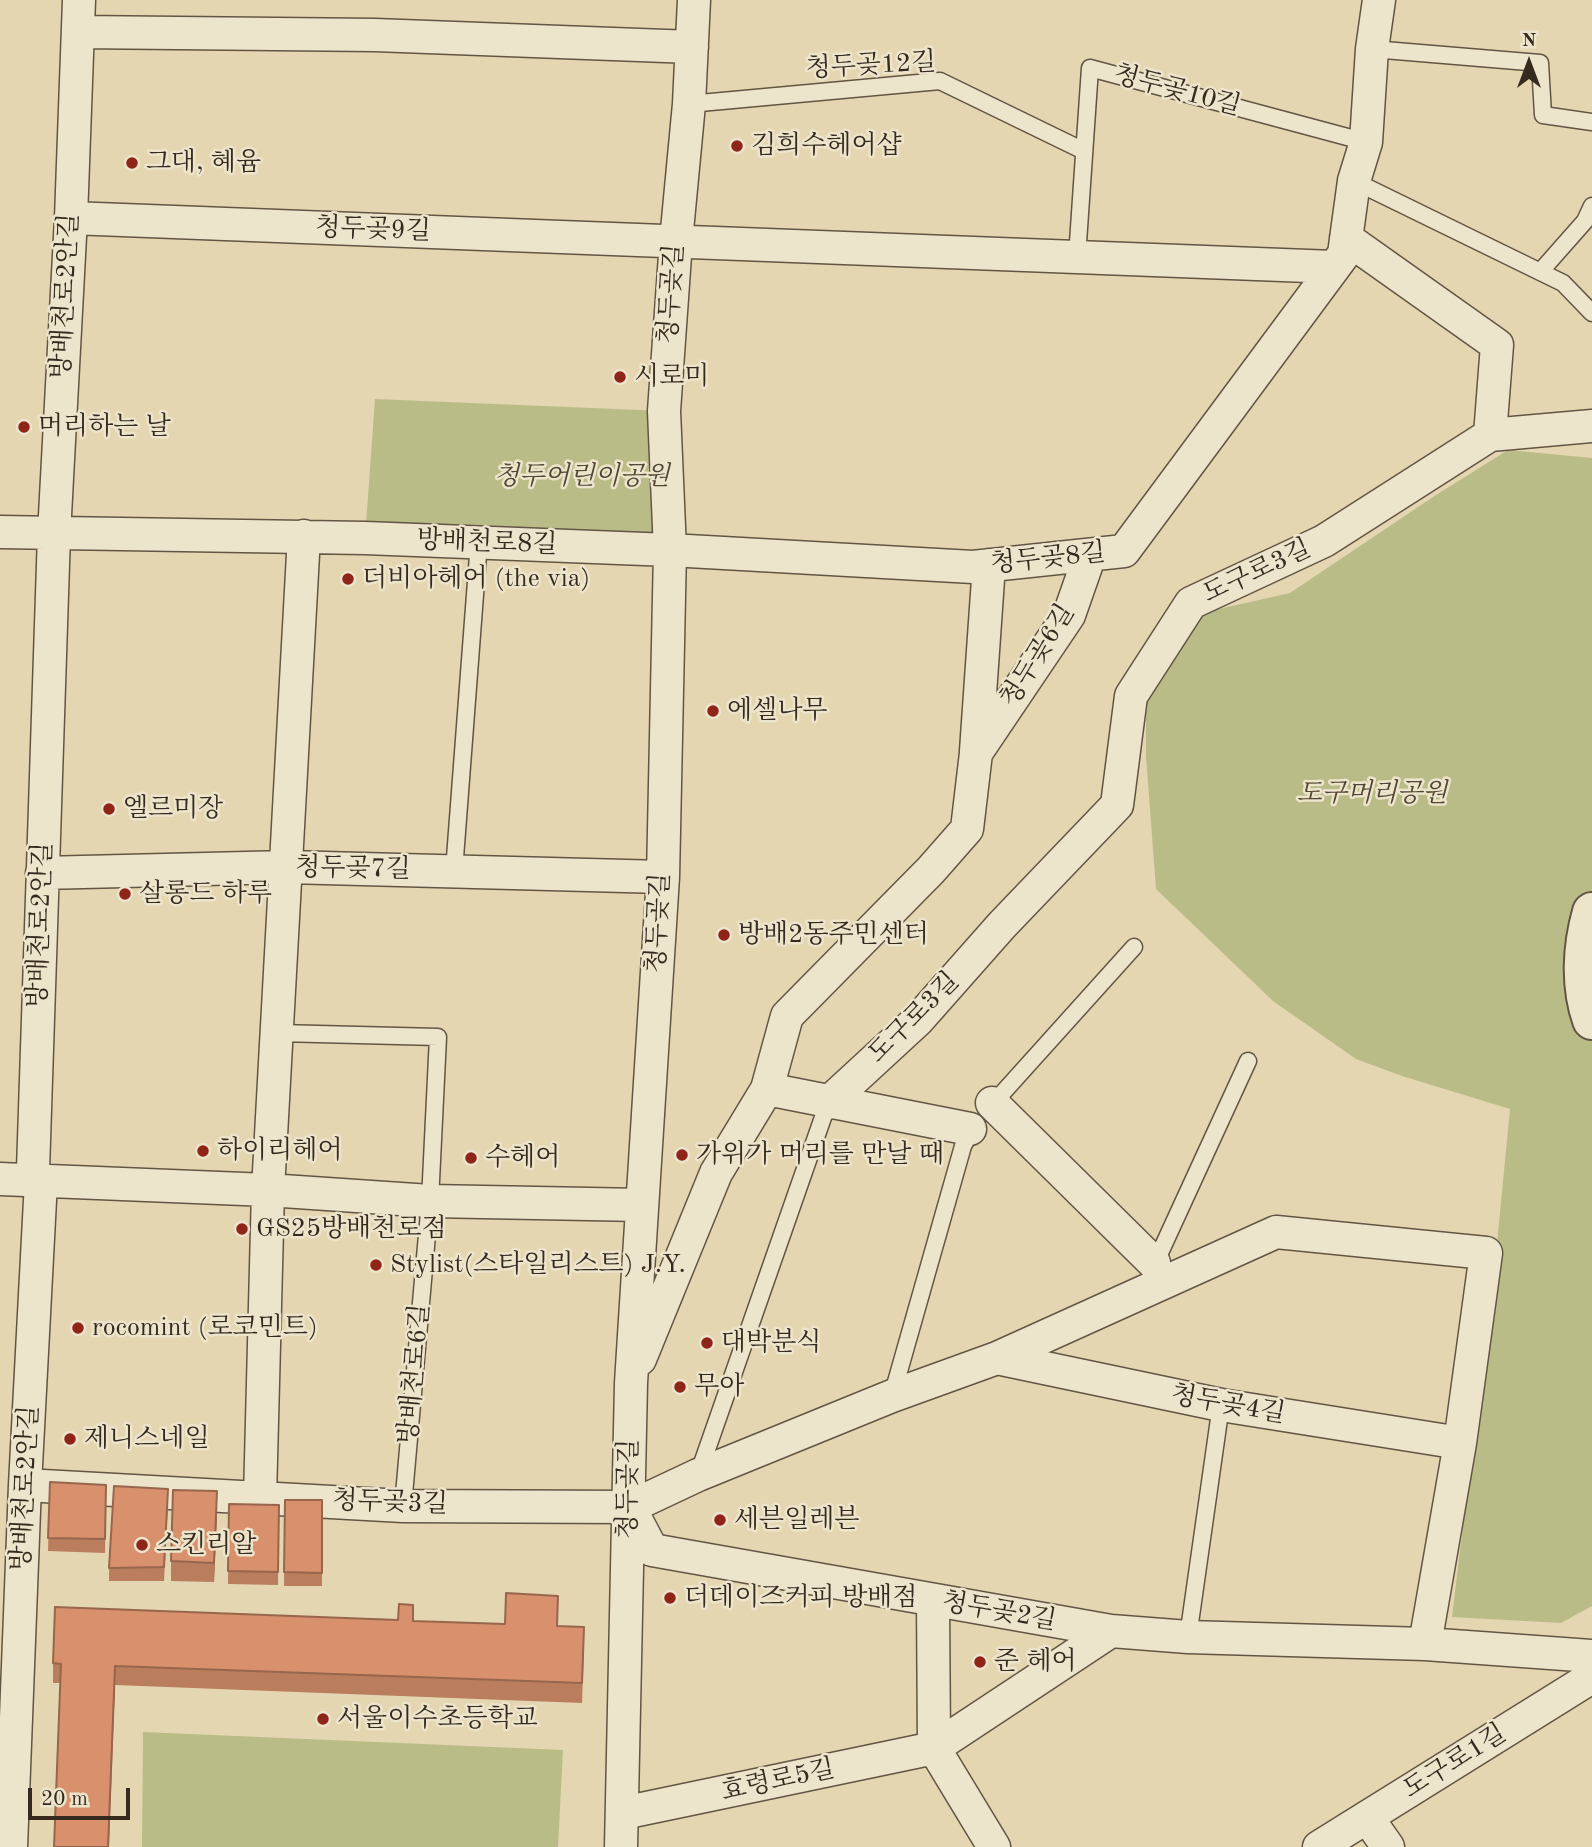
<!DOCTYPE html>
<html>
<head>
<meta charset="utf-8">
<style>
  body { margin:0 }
  #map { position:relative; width:1592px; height:1847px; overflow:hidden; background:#e4d6b1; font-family:"Old Standard TT",serif }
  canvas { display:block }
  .north { position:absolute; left:1494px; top:28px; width:70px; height:70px; -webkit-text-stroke:5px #ede4cc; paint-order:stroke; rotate:0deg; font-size:19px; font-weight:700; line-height:28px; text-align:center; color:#362a1f }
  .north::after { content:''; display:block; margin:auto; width:24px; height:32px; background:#362a1f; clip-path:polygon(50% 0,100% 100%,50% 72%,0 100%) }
  .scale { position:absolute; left:28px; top:1788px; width:102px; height:32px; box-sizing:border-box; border:4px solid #362a1f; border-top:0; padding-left:9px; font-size:21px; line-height:24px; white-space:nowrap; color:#362a1f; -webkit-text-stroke:5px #ede4cc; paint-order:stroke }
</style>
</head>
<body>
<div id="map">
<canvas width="1592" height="1847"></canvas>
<div class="north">N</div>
<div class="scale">20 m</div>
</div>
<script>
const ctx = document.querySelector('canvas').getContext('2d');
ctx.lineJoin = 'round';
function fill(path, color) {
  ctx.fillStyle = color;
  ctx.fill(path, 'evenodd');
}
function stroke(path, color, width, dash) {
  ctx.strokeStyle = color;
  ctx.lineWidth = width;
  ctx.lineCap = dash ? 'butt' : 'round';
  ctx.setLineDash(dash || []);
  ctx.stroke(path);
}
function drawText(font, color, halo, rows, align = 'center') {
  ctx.font = font + ' "Old Standard TT","Noto Serif KR",serif';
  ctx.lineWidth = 5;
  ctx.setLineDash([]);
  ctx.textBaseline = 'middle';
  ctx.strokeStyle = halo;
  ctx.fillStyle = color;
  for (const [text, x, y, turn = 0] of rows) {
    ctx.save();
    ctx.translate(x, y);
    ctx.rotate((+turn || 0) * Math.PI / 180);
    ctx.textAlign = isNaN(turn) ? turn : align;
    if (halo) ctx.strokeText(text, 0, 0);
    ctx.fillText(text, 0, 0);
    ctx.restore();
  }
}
fill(new Path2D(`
  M 375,399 L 664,411 L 670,550 L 365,538 Z
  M 1508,450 L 1592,458 L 1592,1606 L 1561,1623 L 1452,1617 L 1496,1254 L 1510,1109 L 1402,1076 L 1356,1059 L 1273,1001 L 1156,889 L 1146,756 L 1146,692 L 1192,615 L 1290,593 L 1436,495 Z
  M 143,1732 L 563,1750 L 558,1847 L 142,1847 Z`), '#babc88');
const service = new Path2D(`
  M 1372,49 L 1540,63 L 1543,115 L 1592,122
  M 689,104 L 940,81 L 1084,151
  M 1354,181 L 1563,283 L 1592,313
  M 1077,257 L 1090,68 L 1366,142
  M 1540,272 L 1585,221 L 1592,206
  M 454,871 L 479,542
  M 278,1033 L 438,1037 L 430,1201 L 403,1506
  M 989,1108 L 1134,947
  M 1153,1268 L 1248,1061
  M 892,1396 L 963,1146 L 974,1125
  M 698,1475 L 828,1103
  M 1188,1637 L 1221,1405`);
const minor = new Path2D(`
  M 78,32 L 375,35 L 692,47
  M 71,218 L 1334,267
  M 1346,238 L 1497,345 L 1490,435
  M 0,532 L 365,538 L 670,550 L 973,567 L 1124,551 L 1344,254 L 1354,181 L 1366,142 L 1372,49 L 1379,0
  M 976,751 L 989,565
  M 42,873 L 287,867 L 663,877
  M 767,1089 L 970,1129
  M 828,1103 L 918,1020 L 1002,925 L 1117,805 L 1131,696 L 1191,603 L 1324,541 L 1490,435 L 1592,426
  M 992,1103 L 1154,1263
  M 0,1179 L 268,1190 L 430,1201 L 642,1205
  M 997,1358 L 1221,1405 L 1460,1443
  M 640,1359 L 716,1173 L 767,1089 L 787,1016 L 931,870 L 967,829 L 976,753 L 1069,615 L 1090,555
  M 25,1485 L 403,1506 L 630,1507 L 698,1475 L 892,1396 L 997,1358 L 1276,1232 L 1486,1253 L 1460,1443 L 1425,1644
  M 260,1498 L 268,1190 L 304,536
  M 630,1508 L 652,1550 L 1111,1631 L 1188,1637 L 1425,1644 L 1592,1656
  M 933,1600 L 934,1748 L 994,1847
  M 623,1813 L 934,1748 L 1111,1631
  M 1367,1817 L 1388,1847
  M 11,1847 L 25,1485 L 41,1181 L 33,1170 L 54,534 L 71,218 L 79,0
  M 621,1847 L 631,1383 L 663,877 L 670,550 L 664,411 L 676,241 L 689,104 L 694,0
  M 1319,1847 L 1592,1677`);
const tertiary = new Path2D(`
  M 1592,912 C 1582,947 1580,986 1592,1020`);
stroke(service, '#625544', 19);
stroke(minor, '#625544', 35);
stroke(tertiary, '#625544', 42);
stroke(service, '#ede4cc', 16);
stroke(minor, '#ede4cc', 32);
stroke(tertiary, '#ede4cc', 38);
fill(new Path2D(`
  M 50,1482 L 106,1485 L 105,1553 L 48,1551 Z
  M 285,1500 L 322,1500 L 322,1586 L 284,1586 Z
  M 168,1503 L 164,1581 L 109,1581 L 109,1568 Z
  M 229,1504 L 279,1505 L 278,1585 L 228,1584 Z
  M 217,1511 L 214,1582 L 171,1581 L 171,1561 Z
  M 413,1621 L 558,1626 L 584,1647 L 582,1703 L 115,1685 L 109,1847 L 54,1847 L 60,1683 L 53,1683 L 53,1663 Z`), '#ba7d5d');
fill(new Path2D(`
  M 217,1491 L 217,1511 L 214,1582 L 214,1563 Z
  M 115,1666 L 115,1685 L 108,1847 Z`), '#97664c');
const building = new Path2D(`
  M 50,1482 L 106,1485 L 105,1539 L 48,1538 Z
  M 114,1486 L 168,1489 L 164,1567 L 109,1568 Z
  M 173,1490 L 217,1491 L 214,1563 L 171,1561 Z
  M 285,1500 L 322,1500 L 322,1573 L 284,1572 Z
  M 229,1504 L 279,1505 L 278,1572 L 228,1571 Z
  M 506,1593 L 558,1596 L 557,1626 L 584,1627 L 582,1683 L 115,1666 L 108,1847 L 54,1847 L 61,1664 L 53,1663 L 55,1607 L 398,1620 L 399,1604 L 413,1605 L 413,1621 L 505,1624 Z`);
fill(building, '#d8916c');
stroke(building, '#97664c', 2);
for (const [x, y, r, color] of [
  [737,146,7,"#8f2418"],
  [132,163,7,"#8f2418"],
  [620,377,7,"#8f2418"],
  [24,427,7,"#8f2418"],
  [348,579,7,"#8f2418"],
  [713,711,7,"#8f2418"],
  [109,809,7,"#8f2418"],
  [125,894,7,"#8f2418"],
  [724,935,7,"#8f2418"],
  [203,1151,7,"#8f2418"],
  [682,1155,7,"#8f2418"],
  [471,1158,7,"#8f2418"],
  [242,1229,7,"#8f2418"],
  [376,1265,7,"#8f2418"],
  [78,1328,7,"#8f2418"],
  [707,1343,7,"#8f2418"],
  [680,1387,7,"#8f2418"],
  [70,1439,7,"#8f2418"],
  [720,1520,7,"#8f2418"],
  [142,1545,7,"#8f2418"],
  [670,1598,7,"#8f2418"],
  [980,1662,7,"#8f2418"],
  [323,1719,7,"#8f2418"]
]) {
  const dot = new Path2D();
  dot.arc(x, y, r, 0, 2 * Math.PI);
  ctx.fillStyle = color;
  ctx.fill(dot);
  stroke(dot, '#ede4cc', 2.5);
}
drawText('26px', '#362a1f', '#ede4cc', [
  ["청두곶12길",871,66,-3],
  ["청두곶10길",1177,91,15],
  ["청두곶9길",373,230,2],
  ["청두곶길",672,294,-86],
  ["방배천로2안길",66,296,-87],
  ["방배천로8길",487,543,2],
  ["청두곶8길",1048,559,-6],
  ["도구로3길",1257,572,-25],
  ["청두곶6길",1038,656,-58],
  ["청두곶7길",353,869,1],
  ["청두곶길",659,923,-87],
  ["방배천로2안길",41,925,-88],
  ["도구로3길",914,1018,-45],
  ["방배천로6길",415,1374,-85],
  ["청두곶4길",1228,1405,10],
  ["방배천로2안길",26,1488,-87],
  ["청두곶길",629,1489,-89],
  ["청두곶3길",390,1503,2],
  ["청두곶2길",999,1612,10],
  ["도구로1길",1455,1762,-32],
  ["효령로5길",778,1781,-12]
]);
drawText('26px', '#362a1f', '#ede4cc', [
  ["김희수헤어샵",751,146],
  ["그대, 혜윰",146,163],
  ["시로미",634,377],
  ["머리하는 날",38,427],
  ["더비아헤어 (the via)",362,579],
  ["에셀나무",727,711],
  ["엘르미장",123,809],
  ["살롱드 하루",139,894],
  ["방배2동주민센터",738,935],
  ["하이리헤어",217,1151],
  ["가위가 머리를 만날 때",696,1155],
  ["수헤어",485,1158],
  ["GS25방배천로점",256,1229],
  ["Stylist(스타일리스트) J.Y.",390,1265],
  ["rocomint (로코민트)",92,1328],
  ["대박분식",721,1343],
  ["무아",694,1387],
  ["제니스네일",84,1439],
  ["세븐일레븐",734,1520],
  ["스킨리알",156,1545],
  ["더데이즈커피 방배점",684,1598],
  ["준 헤어",994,1662],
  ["서울이수초등학교",337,1719]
], 'left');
drawText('italic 26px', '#504734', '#ede4cc', [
  ["청두어린이공원",582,477],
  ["도구머리공원",1372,794]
]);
</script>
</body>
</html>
